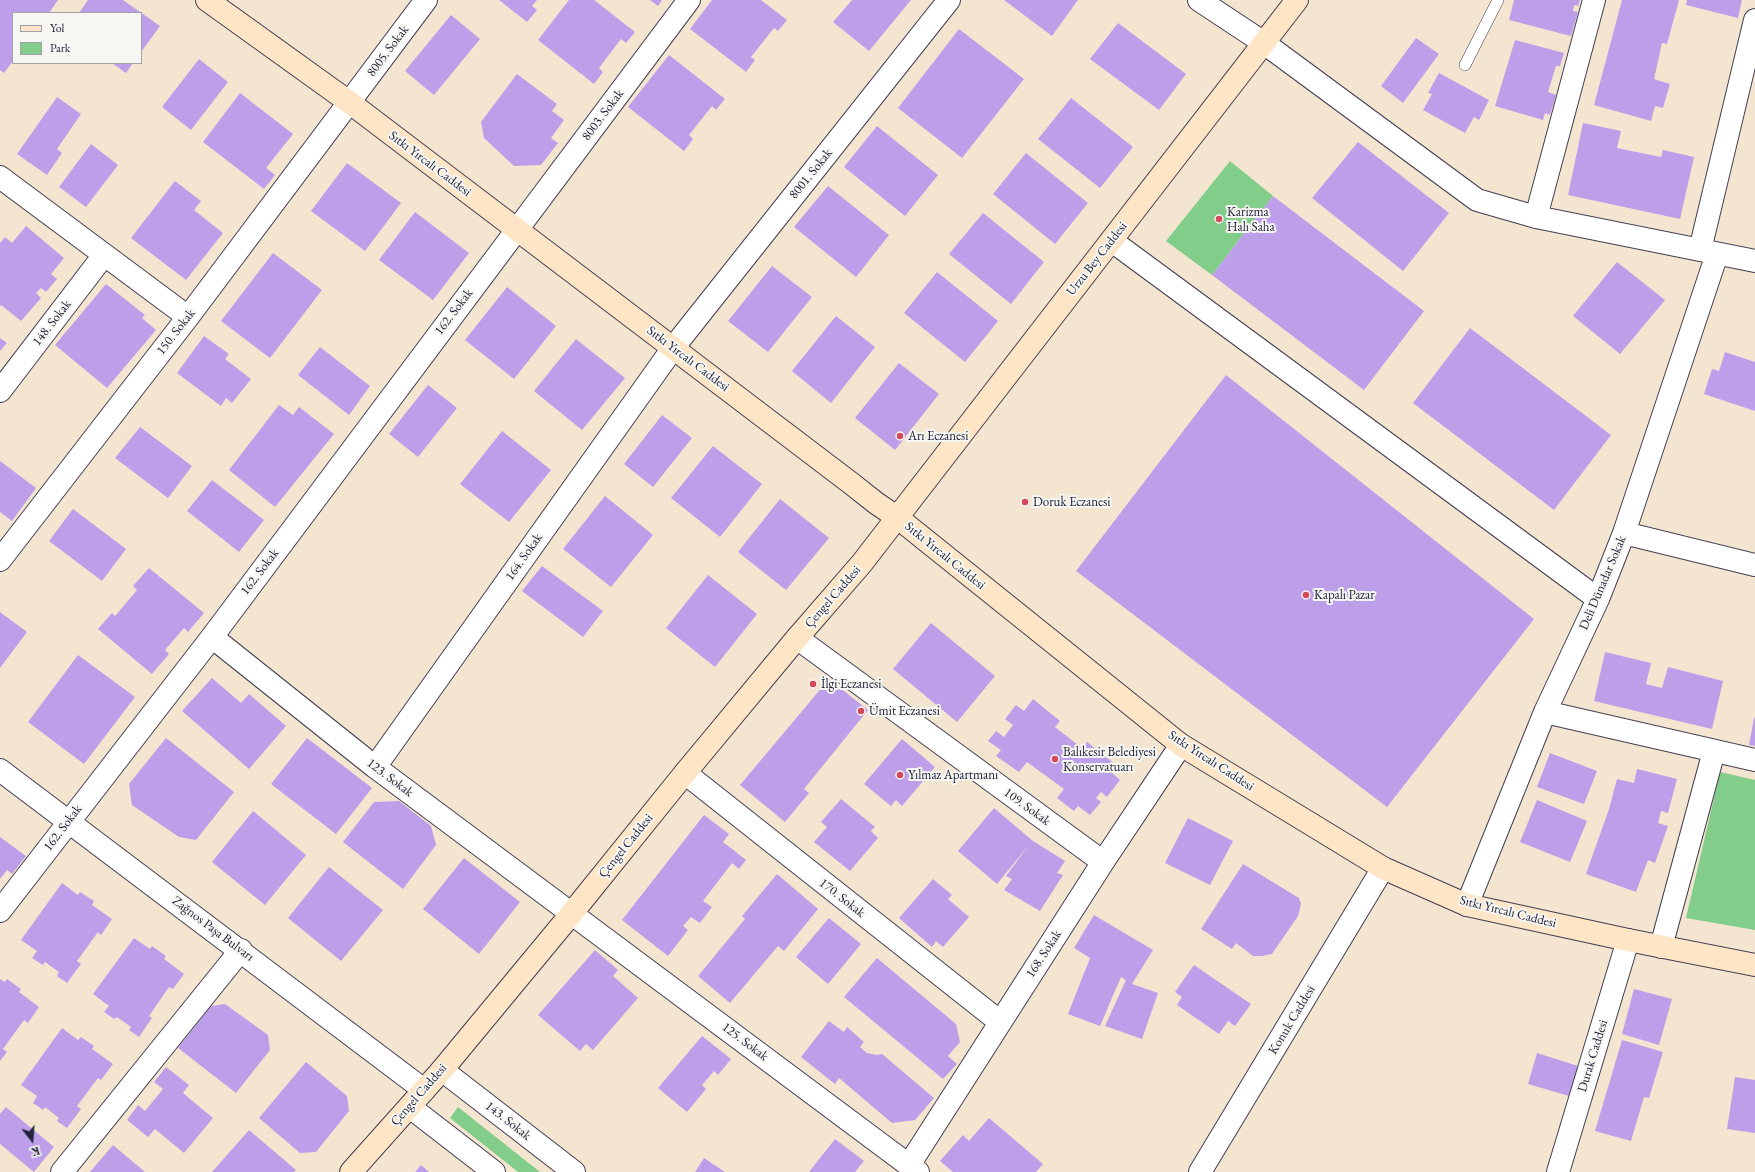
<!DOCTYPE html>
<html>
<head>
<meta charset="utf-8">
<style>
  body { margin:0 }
  #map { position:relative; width:1755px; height:1172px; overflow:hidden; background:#f4e5d1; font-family:"EB Garamond",serif }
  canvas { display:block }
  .legend { position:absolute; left:12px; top:12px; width:130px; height:52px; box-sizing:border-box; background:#f6f6f2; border:1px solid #a1a1a9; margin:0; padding:5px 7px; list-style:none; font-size:12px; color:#22223b }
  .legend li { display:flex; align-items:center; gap:8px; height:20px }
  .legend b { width:20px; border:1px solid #a1a1a9 }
  .north { position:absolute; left:12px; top:1120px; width:40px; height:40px; -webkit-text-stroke:3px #f6f6f2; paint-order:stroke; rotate:163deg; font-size:11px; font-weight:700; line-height:16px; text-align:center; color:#22223b }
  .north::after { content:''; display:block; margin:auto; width:14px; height:18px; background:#22223b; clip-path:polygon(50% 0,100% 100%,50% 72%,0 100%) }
</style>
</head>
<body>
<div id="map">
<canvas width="1755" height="1172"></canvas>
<ul class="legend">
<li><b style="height:5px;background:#fde5c5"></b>Yol</li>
<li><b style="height:11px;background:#83cd8a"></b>Park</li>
</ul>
<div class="north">K</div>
</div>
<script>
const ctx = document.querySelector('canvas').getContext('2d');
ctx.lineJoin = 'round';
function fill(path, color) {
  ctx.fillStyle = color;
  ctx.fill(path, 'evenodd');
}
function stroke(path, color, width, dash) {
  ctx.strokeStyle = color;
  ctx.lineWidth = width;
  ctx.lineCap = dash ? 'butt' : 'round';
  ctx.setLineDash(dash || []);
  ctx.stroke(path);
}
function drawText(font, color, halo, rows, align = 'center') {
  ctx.font = font + ' "EB Garamond",serif';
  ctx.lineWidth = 4;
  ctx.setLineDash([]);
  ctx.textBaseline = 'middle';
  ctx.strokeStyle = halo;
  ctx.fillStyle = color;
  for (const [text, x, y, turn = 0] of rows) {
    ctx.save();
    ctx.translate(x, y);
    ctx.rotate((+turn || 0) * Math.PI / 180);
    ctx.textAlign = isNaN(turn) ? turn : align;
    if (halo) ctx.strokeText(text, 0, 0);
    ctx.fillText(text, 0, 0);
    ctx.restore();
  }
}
fill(new Path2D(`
  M 1230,161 L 1273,196 L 1212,275 L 1166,241 Z
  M 1720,772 L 1755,780 L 1755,930 L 1686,918 Z
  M 458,1107 L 540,1172 L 518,1172 L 450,1118 Z`), '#83cd8a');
fill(new Path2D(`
  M 0,0 L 58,0 L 49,13 L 13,13 L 13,61 L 4,73 L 0,70 Z
  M 88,0 L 123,0 L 160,26 L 141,52 L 141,13 L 79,13 Z
  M 499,0 L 537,0 L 532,6 L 537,10 L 527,22 Z
  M 569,0 L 594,0 L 635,32 L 626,43 L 621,39 L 599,68 L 603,72 L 594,84 L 538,40 Z
  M 650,0 L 662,0 L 658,6 Z
  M 712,0 L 761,0 L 787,20 L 778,31 L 774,28 L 751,57 L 755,60 L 746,72 L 690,29 Z
  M 852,0 L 911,0 L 869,51 L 833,22 Z
  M 1004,0 L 1078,0 L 1052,36 Z
  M 1514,0 L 1580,0 L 1578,6 L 1574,5 L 1573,11 L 1578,12 L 1571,36 L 1509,20 Z
  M 1622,0 L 1679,0 L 1667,44 L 1662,43 L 1654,79 L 1670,84 L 1663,108 L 1655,106 L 1651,121 L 1594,105 Z
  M 1687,0 L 1742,0 L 1738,18 L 1686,5 Z
  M 451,15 L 480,39 L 434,95 L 405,71 Z
  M 1118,23 L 1186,74 L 1159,110 L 1090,59 Z
  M 959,29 L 1024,79 L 962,158 L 898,108 Z
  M 1416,38 L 1439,54 L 1403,103 L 1381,86 Z
  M 1515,40 L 1564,53 L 1560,66 L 1556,66 L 1548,92 L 1556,95 L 1550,115 L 1545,113 L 1543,120 L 1495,106 Z
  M 669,55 L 725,99 L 716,110 L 712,106 L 689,135 L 693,139 L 684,151 L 628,107 Z
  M 199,59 L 228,82 L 191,130 L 162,107 Z
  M 112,63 L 133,63 L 126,73 Z
  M 1439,73 L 1489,100 L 1479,120 L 1474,117 L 1465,133 L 1423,110 L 1432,94 L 1428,93 Z
  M 517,74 L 557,104 L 552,111 L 564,120 L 551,138 L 558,143 L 541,165 L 514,166 L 484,138 L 481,122 Z
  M 240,93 L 293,134 L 266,168 L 275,175 L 264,189 L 203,142 Z
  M 57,97 L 81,114 L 57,149 L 62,153 L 47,175 L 17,154 Z
  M 1071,98 L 1133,147 L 1100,188 L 1038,139 Z
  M 1583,123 L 1621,131 L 1617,148 L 1661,157 L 1663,150 L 1694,157 L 1680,219 L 1568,195 Z
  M 877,126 L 938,175 L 905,216 L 844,167 Z
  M 1358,142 L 1449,213 L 1403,271 L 1312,198 Z
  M 91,144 L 118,165 L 86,207 L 59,187 Z
  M 1026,153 L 1088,203 L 1055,244 L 993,194 Z
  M 347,163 L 401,203 L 365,251 L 311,211 Z
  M 175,181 L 201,201 L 194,210 L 223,233 L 186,280 L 131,238 Z
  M 828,186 L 889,235 L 856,277 L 794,227 Z
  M 1273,196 L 1424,311 L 1364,390 L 1212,275 Z
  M 415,212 L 469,253 L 433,300 L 379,260 Z
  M 983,213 L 1044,262 L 1011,304 L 949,254 Z
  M 26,226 L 64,258 L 51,274 L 57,279 L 46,292 L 41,288 L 36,293 L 41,298 L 21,321 L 1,305 L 0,307 L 0,243 L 5,237 L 12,243 Z
  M 273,253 L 322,290 L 270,358 L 221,321 Z
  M 1617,262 L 1665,300 L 1620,354 L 1573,316 Z
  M 772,266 L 812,297 L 768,352 L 728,321 Z
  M 937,272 L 998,321 L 965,362 L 904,313 Z
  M 106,284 L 145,315 L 142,318 L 156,330 L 107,388 L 55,345 Z
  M 507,287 L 556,326 L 514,379 L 465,340 Z
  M 836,316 L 875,347 L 831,403 L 792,371 Z
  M 1470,328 L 1611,435 L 1554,510 L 1413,403 Z
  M 204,336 L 229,354 L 225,359 L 251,379 L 232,403 L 226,398 L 221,406 L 177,373 Z
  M 0,338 L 7,343 L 0,351 Z
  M 576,339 L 625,378 L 582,430 L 534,391 Z
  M 320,347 L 370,386 L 349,415 L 298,375 Z
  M 1725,352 L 1755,362 L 1755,411 L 1704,394 L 1712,369 L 1719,371 Z
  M 899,363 L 939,394 L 895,450 L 855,418 Z
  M 1226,375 L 1534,619 L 1387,807 L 1076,571 Z
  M 428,385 L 457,408 L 418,457 L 389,434 Z
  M 279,405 L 293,415 L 299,407 L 334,434 L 275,507 L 229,470 Z
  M 662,415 L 692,438 L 653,487 L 624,464 Z
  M 140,427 L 192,466 L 168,498 L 115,458 Z
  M 502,431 L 551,470 L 509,522 L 460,484 Z
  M 713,446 L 762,484 L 720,537 L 671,498 Z
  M 0,461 L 36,488 L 12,521 L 0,512 Z
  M 212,480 L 264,520 L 239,552 L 187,511 Z
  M 605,496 L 653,535 L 611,587 L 563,549 Z
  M 780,499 L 829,538 L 786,590 L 738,552 Z
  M 73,509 L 126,549 L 102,581 L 49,541 Z
  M 542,566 L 603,611 L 583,637 L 522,591 Z
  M 149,568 L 204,613 L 188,632 L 184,628 L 165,650 L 169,654 L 152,674 L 98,629 L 112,613 L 115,616 L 137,590 L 133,586 Z
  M 708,575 L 757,614 L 715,667 L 666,628 Z
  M 0,612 L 27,632 L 0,668 Z
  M 931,623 L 995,676 L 957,722 L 893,669 Z
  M 1605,652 L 1651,663 L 1646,684 L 1662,688 L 1668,667 L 1723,681 L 1712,729 L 1594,701 Z
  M 78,655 L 135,697 L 84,764 L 28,722 Z
  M 212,678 L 241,703 L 249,694 L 286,726 L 249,769 L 182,711 Z
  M 829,679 L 868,710 L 804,789 L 809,793 L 785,822 L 740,785 Z
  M 1033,699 L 1060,721 L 1055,727 L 1082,748 L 1087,742 L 1115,764 L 1110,771 L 1120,780 L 1107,797 L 1101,792 L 1096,798 L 1101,802 L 1090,815 L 1078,806 L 1074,811 L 1057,798 L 1064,789 L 1027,762 L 1019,772 L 996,756 L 1001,750 L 988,741 L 996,731 L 1004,737 L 1013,725 L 1005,719 L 1016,705 L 1024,711 Z
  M 1754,718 L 1755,718 L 1755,746 L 1749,745 Z
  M 166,738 L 234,792 L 196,840 L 179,837 L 132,805 L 129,784 Z
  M 307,738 L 372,788 L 336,834 L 271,784 Z
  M 902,739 L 935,767 L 902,806 L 896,800 L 891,806 L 864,784 Z
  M 1550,753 L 1597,771 L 1584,804 L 1537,787 Z
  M 1637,769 L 1677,779 L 1668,813 L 1661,811 L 1658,823 L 1668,826 L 1655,863 L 1648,860 L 1636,892 L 1586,874 L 1609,809 L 1617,779 L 1634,783 Z
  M 841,799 L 875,827 L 871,831 L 878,838 L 850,871 L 814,842 L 827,827 L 821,822 Z
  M 1537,800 L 1587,821 L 1570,862 L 1520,842 Z
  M 399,801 L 431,826 L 436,845 L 403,889 L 343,842 L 374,802 Z
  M 994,808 L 1033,841 L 1065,861 L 1057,873 L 1063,875 L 1040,911 L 1004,890 L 1012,879 L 1006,876 L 1028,846 L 997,884 L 958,851 Z
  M 253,811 L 306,855 L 265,905 L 212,862 Z
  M 704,815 L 729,834 L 723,842 L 746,860 L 739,869 L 732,863 L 703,901 L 712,907 L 700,923 L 691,917 L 683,926 L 688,930 L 668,956 L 622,920 Z
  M 1188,818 L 1233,841 L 1210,885 L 1165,863 Z
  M 0,837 L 26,856 L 12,874 L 7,870 L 0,879 Z
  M 464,858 L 520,902 L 479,954 L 423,909 Z
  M 1243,864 L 1299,898 L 1301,904 L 1298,916 L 1272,954 L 1262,956 L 1253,956 L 1236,943 L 1232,949 L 1201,929 Z
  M 329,867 L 383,910 L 341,961 L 288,918 Z
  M 777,874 L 818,909 L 784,951 L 778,946 L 730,1003 L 698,976 L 745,919 L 742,916 Z
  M 933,879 L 952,895 L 948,899 L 969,917 L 943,947 L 936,941 L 932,947 L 899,918 Z
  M 62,883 L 78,895 L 80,892 L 94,901 L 92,905 L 112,919 L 101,935 L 98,932 L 77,961 L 81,964 L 67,983 L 57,976 L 59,972 L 45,962 L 43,965 L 32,958 L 37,951 L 21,940 Z
  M 1094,915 L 1153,950 L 1132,984 L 1158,993 L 1142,1039 L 1105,1026 L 1126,980 L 1121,977 L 1100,1026 L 1068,1014 L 1090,958 L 1074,948 Z
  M 829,918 L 861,944 L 828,984 L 796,957 Z
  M 134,938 L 150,949 L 152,946 L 166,956 L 164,959 L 184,974 L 173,989 L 169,987 L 149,1016 L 152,1018 L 139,1037 L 129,1030 L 131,1027 L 117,1017 L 114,1019 L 104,1012 L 109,1006 L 93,994 Z
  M 595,950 L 618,970 L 613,976 L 638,998 L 593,1050 L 586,1044 L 580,1051 L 538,1015 Z
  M 877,958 L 956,1024 L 960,1042 L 948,1056 L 957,1064 L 943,1079 L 844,997 Z
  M 1194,965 L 1251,1004 L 1235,1026 L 1228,1021 L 1219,1034 L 1177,1005 L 1182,997 L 1175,992 Z
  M 0,979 L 5,982 L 7,979 L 21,989 L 19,992 L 39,1007 L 28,1023 L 24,1020 L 3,1049 L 7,1052 L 0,1061 Z
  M 1634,989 L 1672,999 L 1659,1045 L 1622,1034 Z
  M 225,1004 L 268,1035 L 270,1050 L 236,1093 L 178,1048 L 211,1006 Z
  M 829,1021 L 844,1032 L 847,1027 L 864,1042 L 860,1047 L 867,1053 L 877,1055 L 882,1054 L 934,1098 L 915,1120 L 892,1123 L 839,1078 L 835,1084 L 801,1057 Z
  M 62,1028 L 78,1040 L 81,1037 L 94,1046 L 92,1049 L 113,1064 L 101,1080 L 98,1078 L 77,1106 L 81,1109 L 67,1128 L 57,1121 L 59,1118 L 45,1107 L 43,1110 L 33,1103 L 37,1096 L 21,1085 Z
  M 702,1036 L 731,1059 L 718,1075 L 714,1071 L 702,1085 L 706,1089 L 687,1112 L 658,1088 Z
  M 1622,1040 L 1663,1052 L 1649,1098 L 1644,1097 L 1631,1141 L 1595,1131 Z
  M 1537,1053 L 1578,1066 L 1569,1096 L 1528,1084 Z
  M 306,1062 L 347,1096 L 349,1111 L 316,1152 L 300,1153 L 259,1118 Z
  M 166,1067 L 189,1085 L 183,1093 L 213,1118 L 184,1153 L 155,1129 L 148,1137 L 127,1120 L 138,1105 L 145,1111 L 163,1089 L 154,1082 Z
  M 1735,1077 L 1755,1080 L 1755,1133 L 1727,1129 Z
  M 6,1107 L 54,1147 L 34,1172 L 0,1144 L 0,1114 Z
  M 989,1118 L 1043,1164 L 1036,1172 L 953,1172 L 940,1161 L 963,1135 L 969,1141 Z
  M 249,1130 L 296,1170 L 294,1172 L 212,1172 Z
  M 835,1139 L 864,1161 L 855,1172 L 809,1172 Z
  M 113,1145 L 145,1172 L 90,1172 Z
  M 704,1158 L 725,1172 L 695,1172 Z
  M 421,1165 L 429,1172 L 415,1172 Z`), '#bd9fe9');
const lane = new Path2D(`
  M 1465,65 L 1498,0`);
const street = new Path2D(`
  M 1199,0 L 1264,43 L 1477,200 L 1536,217 L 1755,261
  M 0,177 L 188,317
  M 1536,217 L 1594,0
  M 1112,241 L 1598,599
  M 1700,250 L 1755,20
  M 0,391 L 104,255
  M 1624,533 L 1755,565
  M 0,560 L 188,317 L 426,0
  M 212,637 L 375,767 L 918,1172
  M 797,638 L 1103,862
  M 1545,712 L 1755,760
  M 375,767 L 673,348 L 949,0
  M 0,770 L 424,1090
  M 685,773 L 1000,1022
  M 1467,905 L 1545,712 L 1598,599 L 1624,533 L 1717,254
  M 0,911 L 212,637 L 689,0
  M 1661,947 L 1714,751
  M 442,1070 L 574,1172
  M 410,1107 L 494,1172
  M 909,1165 L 1103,862 L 1181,745
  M 62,1172 L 241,950
  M 1200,1172 L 1383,868
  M 1558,1172 L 1628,940`);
const secondary = new Path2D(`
  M 207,0 L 349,102 L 852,484 L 876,503 L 898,518 L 1181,745 L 1383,868 L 1467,905 L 1628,940 L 1755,965
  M 351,1172 L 442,1070 L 572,913 L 685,773 L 797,638 L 862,563 L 1297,0`);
stroke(lane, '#423f52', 12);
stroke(street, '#423f52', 24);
stroke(secondary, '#423f52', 24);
stroke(lane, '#fff', 11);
stroke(street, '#fff', 22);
stroke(secondary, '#fde5c5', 22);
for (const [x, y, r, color] of [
  [1219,219,4,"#d1495b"],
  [900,436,4,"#d1495b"],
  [1025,502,4,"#d1495b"],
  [1306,595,4,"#d1495b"],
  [813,684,4,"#d1495b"],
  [861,711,4,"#d1495b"],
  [1055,759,4,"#d1495b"],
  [900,775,4,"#d1495b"]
]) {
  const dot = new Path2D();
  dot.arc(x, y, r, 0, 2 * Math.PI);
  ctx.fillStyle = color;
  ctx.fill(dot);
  stroke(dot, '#f6f6f2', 1.5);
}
drawText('13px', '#22223b', '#f6f6f2', [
  ["8005. Sokak",388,51,-53],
  ["8003. Sokak",603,115,-53],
  ["Sıtkı Yırcalı Caddesi",430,164,37],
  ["8001. Sokak",811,174,-51],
  ["Urzu Bey Caddesi",1097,259,-52],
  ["162. Sokak",454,312,-53],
  ["148. Sokak",52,323,-52],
  ["150. Sokak",176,332,-52],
  ["Sıtkı Yırcalı Caddesi",688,359,37],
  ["Sıtkı Yırcalı Caddesi",945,556,39],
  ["164. Sokak",524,557,-55],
  ["162. Sokak",260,572,-53],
  ["Deli Dünadar Sokak",1603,583,-67],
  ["Çengel Caddesi",833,597,-49],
  ["Sıtkı Yırcalı Caddesi",1211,761,33],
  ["123. Sokak",390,778,37],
  ["109. Sokak",1027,807,36],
  ["162. Sokak",63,828,-53],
  ["Çengel Caddesi",626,846,-51],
  ["170. Sokak",842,898,38],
  ["Sıtkı Yırcalı Caddesi",1508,912,14],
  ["Zağnos Paşa Bulvarı",213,929,37],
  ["168. Sokak",1044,954,-57],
  ["Konuk Caddesi",1292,1020,-59],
  ["125. Sokak",745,1042,37],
  ["Durak Caddesi",1593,1056,-73],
  ["Çengel Caddesi",419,1095,-49],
  ["143. Sokak",508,1121,38]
]);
drawText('13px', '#22223b', '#f6f6f2', [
  ["Karizma",1227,212],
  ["Halı Saha",1227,227],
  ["Arı Eczanesi",908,436],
  ["Doruk Eczanesi",1033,502],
  ["Kapalı Pazar",1314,595],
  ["İlgi Eczanesi",821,684],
  ["Ümit Eczanesi",869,711],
  ["Balıkesir Belediyesi",1063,752],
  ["Konservatuarı",1063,767],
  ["Yılmaz Apartmanı",908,775]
], 'left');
</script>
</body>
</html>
